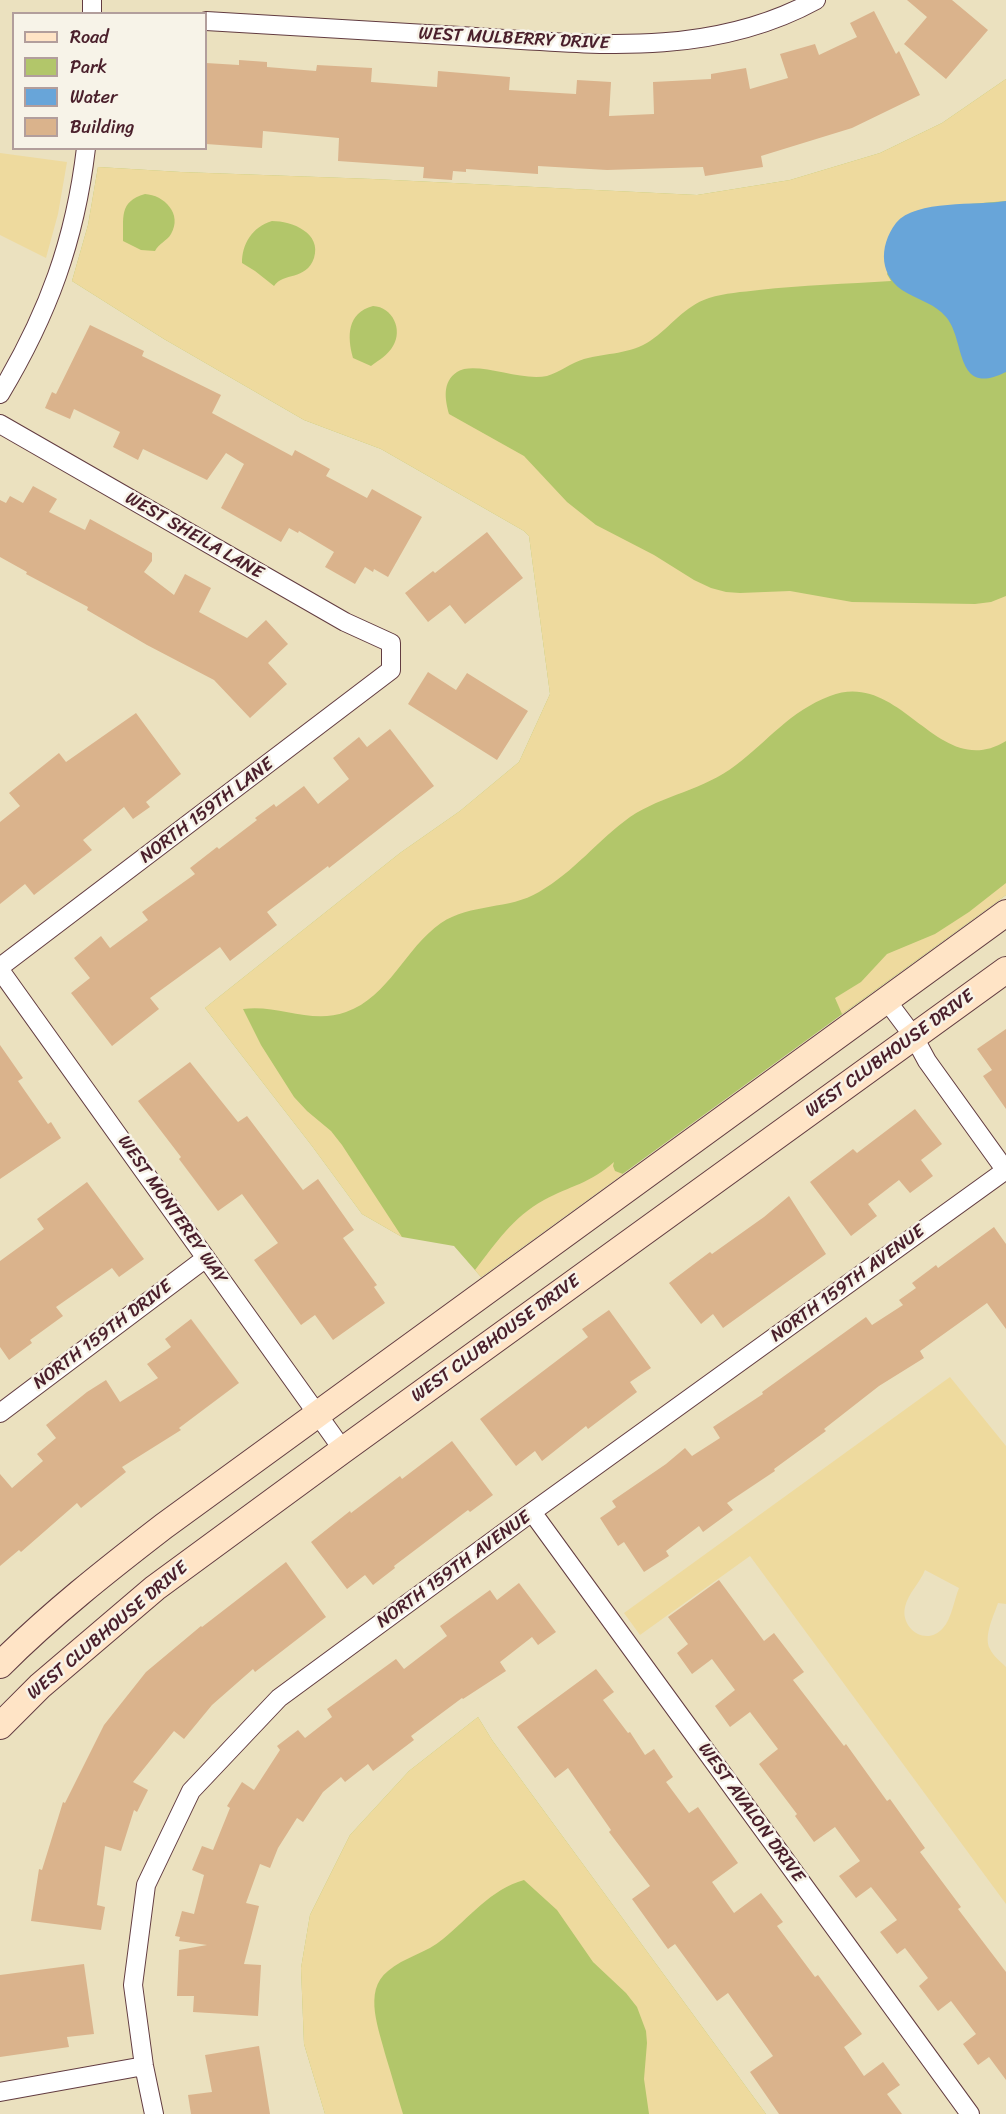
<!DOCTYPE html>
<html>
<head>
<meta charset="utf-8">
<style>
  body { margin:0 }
  #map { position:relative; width:1006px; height:2114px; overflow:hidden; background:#ebe1bf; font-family:Sriracha,sans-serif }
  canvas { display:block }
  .legend { position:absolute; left:12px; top:12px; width:195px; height:138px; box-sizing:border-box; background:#f7f3e8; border:2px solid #b29e9c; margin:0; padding:8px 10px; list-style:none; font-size:18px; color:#4a1f2b }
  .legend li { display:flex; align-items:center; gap:12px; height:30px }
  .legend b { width:30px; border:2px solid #b29e9c }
</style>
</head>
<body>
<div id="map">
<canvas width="1006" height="2114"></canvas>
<ul class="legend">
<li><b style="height:8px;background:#ffe4c6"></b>Road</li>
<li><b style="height:16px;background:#b2c66a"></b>Park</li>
<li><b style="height:16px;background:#68a5d9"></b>Water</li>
<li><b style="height:16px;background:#dab38c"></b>Building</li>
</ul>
</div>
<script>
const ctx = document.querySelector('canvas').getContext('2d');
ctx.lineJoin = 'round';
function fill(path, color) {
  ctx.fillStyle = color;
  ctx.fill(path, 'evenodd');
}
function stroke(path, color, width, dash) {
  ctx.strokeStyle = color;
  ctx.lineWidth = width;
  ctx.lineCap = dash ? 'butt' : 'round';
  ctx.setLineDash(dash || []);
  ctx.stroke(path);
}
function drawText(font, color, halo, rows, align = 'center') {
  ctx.font = font + ' Sriracha,sans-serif';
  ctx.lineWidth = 5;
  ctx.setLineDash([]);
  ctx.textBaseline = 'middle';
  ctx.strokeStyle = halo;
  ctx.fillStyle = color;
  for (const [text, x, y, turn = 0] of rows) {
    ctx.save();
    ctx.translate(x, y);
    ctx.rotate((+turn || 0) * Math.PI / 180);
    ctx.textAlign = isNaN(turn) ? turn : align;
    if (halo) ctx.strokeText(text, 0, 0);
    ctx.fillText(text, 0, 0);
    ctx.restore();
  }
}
fill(new Path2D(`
  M 1006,79 L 1006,895 L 481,1277 L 454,1246 L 402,1237 L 362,1214 L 312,1146 L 205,1008 L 400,853 L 460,811 L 519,762 L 550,694 L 529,536 L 524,531 L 381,449 L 304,420 L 164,339 L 72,281 L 88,225 L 98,167 L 181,172 L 373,179 L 697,195 L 790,180 L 880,153 L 942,123 Z
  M 478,1717 L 492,1740 L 766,2114 L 325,2114 L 304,2044 L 301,1968 L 310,1915 L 350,1835 L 409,1771 Z`), '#b2c66a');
fill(new Path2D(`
  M 1006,79 L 1006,201 L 946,206 L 913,212 L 887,274 L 891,281 C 847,284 802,285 759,290 C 742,292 725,293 709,298 C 684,306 671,327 650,341 C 631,354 606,353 584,359 C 571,363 560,372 547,376 C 520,382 476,360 457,372 C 442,382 445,399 449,414 L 524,456 L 567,502 L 596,525 L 654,555 L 694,580 L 711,588 L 726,592 L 740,593 L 790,591 L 852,602 L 975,604 L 991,602 L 1006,596 L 1006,741 C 938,783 902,668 830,696 C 790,711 768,741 736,765 C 704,790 663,795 630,817 C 598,840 574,872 539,892 C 509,910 471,903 441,923 C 405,948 389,997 346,1012 C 311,1025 278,1004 243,1009 L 261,1045 L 294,1097 L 307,1111 L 331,1131 L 342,1145 L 402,1237 L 362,1214 L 312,1146 L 205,1008 L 400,853 L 460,811 L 519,762 L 550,694 L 529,536 L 524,531 L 381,449 L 304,420 L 164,339 L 72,281 L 88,225 L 98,167 L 181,172 L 373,179 L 697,195 L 790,180 L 880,153 L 942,123 ZM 145,194 C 164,195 183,214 171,234 C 167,241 159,243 155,251 L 141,250 L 123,241 C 124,218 118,202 145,194 ZM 272,221 C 292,221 322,233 314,258 C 306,281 283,272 274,286 L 255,271 L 242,263 C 242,244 252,227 272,221 ZM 373,306 C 393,307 403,330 393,346 C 388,355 379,360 371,366 L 353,358 C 347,336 347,313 373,306 Z
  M 0,153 L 67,162 L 58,214 L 46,258 L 0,235 Z
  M 1006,883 L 1006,895 L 842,1014 L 835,998 L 861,982 L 887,954 L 935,934 L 969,912 Z
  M 614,1162 L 613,1166 L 615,1171 L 623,1174 L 481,1277 L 475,1270 C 496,1243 513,1217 544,1200 C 570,1186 591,1183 614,1162 Z
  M 950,1377 L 1006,1446 L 1006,1604 L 998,1603 C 994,1615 983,1637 990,1649 C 993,1656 1001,1662 1006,1667 L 1006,1904 L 750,1556 L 640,1635 L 624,1613 ZM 925,1570 L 959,1588 C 954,1600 952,1618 943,1628 C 927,1647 900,1629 905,1607 C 908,1593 920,1583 925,1570 Z
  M 478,1717 L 492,1740 L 766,2114 L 649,2114 L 644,2079 L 647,2043 L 646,2031 L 637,2007 L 626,1993 L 593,1962 L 557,1910 L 524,1880 C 491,1889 469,1918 443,1939 C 427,1953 404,1957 388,1971 C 362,1991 380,2032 386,2057 C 392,2076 397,2095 403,2114 L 325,2114 L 304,2044 L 301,1968 L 310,1915 L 350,1835 L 409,1771 Z`), '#eeda9e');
fill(new Path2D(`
  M 1006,201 L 1006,372 C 954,398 966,340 946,317 C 935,304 921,301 907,293 C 879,278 878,247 896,223 C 916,199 977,206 1006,201 Z`), '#68a5d9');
fill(new Path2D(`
  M 907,0 L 952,0 L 988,30 L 946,79 L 904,44 L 927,17 Z
  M 874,11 L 896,54 L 899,51 L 920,95 L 852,128 L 761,156 L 763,167 L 705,176 L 703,167 L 607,170 L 538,166 L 538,174 L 466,169 L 466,172 L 453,171 L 452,180 L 423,178 L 424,167 L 338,161 L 339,138 L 263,131 L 262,148 L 206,144 L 206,63 L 239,65 L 239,60 L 267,62 L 267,67 L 316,71 L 317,65 L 372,68 L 371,82 L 437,87 L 438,71 L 510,77 L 509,90 L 576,94 L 577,80 L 611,82 L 609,116 L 654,114 L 653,82 L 711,79 L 711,74 L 746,68 L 750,89 L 788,78 L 780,54 L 815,44 L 819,55 L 857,37 L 850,23 Z
  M 90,325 L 144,351 L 142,356 L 221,395 L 212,413 L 292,456 L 295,450 L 330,469 L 326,476 L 367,498 L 372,489 L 422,517 L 388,577 L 374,569 L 373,572 L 365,567 L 355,584 L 325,567 L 334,552 L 299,531 L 298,533 L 289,528 L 281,542 L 221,508 L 244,464 L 226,453 L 207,480 L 143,449 L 138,460 L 113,447 L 120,432 L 74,409 L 70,419 L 45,408 L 52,392 L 56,394 Z
  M 33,486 L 57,499 L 49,512 L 85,530 L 90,519 L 152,553 L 152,561 L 144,572 L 174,595 L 185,574 L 211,588 L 199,612 L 247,638 L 266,620 L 288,644 L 268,663 L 287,684 L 250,718 L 214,680 L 147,645 L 87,610 L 88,607 L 26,574 L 27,572 L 0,557 L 0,500 L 6,503 L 10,496 L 23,503 Z
  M 487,532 L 523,578 L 465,624 L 450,605 L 428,622 L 405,593 L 433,571 L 435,573 Z
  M 428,672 L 456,690 L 467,673 L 528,711 L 497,760 L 408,704 Z
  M 136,713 L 181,774 L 146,802 L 150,807 L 133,819 L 124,807 L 83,840 L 92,850 L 34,895 L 25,884 L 0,904 L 0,822 L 20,806 L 9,793 L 59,753 L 66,762 Z
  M 390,729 L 434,786 L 329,868 L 328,866 L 267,912 L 277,925 L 230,961 L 220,947 L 150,998 L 159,1009 L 112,1046 L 71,993 L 90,978 L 74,958 L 101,936 L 110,948 L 148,920 L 142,912 L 195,874 L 190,868 L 217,847 L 219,849 L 257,820 L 255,818 L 274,804 L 276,807 L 304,786 L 318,804 L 349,779 L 333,758 L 359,737 L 367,747 Z
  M 1006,1029 L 1006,1109 L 983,1076 L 992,1070 L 977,1049 Z
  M 0,1045 L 23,1078 L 18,1081 L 48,1124 L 51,1122 L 61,1138 L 0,1179 Z
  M 190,1062 L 238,1122 L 247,1116 L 303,1190 L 318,1179 L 354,1230 L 343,1238 L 377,1285 L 374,1287 L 385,1303 L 333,1340 L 315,1315 L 301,1325 L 254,1260 L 278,1243 L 242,1194 L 218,1211 L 179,1159 L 181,1157 L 138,1101 Z
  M 915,1109 L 942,1144 L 921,1160 L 933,1176 L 910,1193 L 899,1180 L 868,1204 L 877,1216 L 851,1236 L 810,1182 L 853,1149 L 857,1153 Z
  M 87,1182 L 144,1259 L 119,1277 L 112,1268 L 56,1307 L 63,1316 L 30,1340 L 32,1343 L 9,1360 L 0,1347 L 0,1261 L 44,1229 L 37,1219 Z
  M 789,1196 L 826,1254 L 723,1328 L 713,1314 L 701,1324 L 669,1283 L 710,1252 L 712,1254 L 764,1217 Z
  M 994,1227 L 1006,1244 L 1006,1329 L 987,1303 L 920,1351 L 924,1358 L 879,1386 L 824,1429 L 826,1431 L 774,1469 L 775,1471 L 727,1503 L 733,1510 L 703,1532 L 699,1526 L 666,1551 L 669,1556 L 644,1572 L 624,1542 L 618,1546 L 600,1518 L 616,1507 L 612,1501 L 666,1464 L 685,1448 L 692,1456 L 720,1438 L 713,1427 L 763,1394 L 762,1392 L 866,1317 L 872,1325 L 903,1305 L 899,1300 L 916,1288 L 912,1283 L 936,1265 L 938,1268 Z
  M 609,1310 L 651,1368 L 630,1382 L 637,1392 L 588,1429 L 586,1426 L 542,1461 L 535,1451 L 516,1466 L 480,1419 L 588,1337 L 582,1329 Z
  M 191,1319 L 239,1383 L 179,1428 L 181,1430 L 122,1467 L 126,1472 L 81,1508 L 77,1503 L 21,1552 L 19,1550 L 0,1566 L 0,1474 L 12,1488 L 43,1461 L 37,1454 L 56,1438 L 46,1425 L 87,1392 L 106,1380 L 120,1402 L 158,1378 L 147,1364 L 171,1347 L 165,1339 Z
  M 452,1441 L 493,1495 L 470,1512 L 468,1510 L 394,1566 L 395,1568 L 373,1585 L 365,1575 L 347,1589 L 311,1542 L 350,1511 L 351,1513 L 400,1476 L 402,1479 Z
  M 286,1562 L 326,1617 L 255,1672 L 253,1669 L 212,1705 L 184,1739 L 174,1731 L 133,1782 L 148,1790 L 137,1812 L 134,1810 L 121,1851 L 105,1846 L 97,1905 L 105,1907 L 101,1930 L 31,1921 L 39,1869 L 42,1870 L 63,1802 L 65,1803 L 104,1725 L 146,1672 L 201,1626 L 202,1627 Z
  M 719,1580 L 764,1641 L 774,1633 L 804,1672 L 793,1680 L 844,1746 L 846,1744 L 887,1801 L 890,1799 L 925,1848 L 920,1852 L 961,1907 L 958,1909 L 1006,1972 L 1006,2080 L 989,2057 L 978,2065 L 963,2044 L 976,2034 L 951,2001 L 938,2011 L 919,1986 L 928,1978 L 905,1948 L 897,1954 L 880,1932 L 897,1920 L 871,1887 L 856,1898 L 839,1876 L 860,1861 L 835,1827 L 814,1842 L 795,1816 L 797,1814 L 759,1764 L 778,1749 L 750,1712 L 730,1727 L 715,1706 L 735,1690 L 712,1659 L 692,1674 L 677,1653 L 688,1644 L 668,1617 Z
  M 519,1583 L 556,1632 L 538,1645 L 532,1637 L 500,1662 L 506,1671 L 463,1699 L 462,1698 L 411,1736 L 414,1740 L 373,1771 L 368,1764 L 345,1782 L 341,1777 L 323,1792 L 303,1822 L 297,1818 L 278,1848 L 270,1868 L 260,1864 L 246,1903 L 259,1906 L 244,1964 L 261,1965 L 258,2016 L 193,2012 L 194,1996 L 177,1996 L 179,1950 L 207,1945 L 179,1941 L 180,1937 L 175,1936 L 182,1911 L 194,1914 L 204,1875 L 192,1870 L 202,1846 L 213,1850 L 230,1808 L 227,1806 L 242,1782 L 254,1790 L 280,1750 L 277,1746 L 298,1730 L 305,1738 L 332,1717 L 327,1709 L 396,1659 L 404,1669 L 447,1636 L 440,1626 L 490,1590 L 497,1600 Z
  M 596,1669 L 614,1692 L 603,1700 L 628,1733 L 630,1732 L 645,1755 L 654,1749 L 673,1777 L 666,1782 L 689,1813 L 698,1807 L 738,1863 L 712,1882 L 734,1913 L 761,1893 L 783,1922 L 777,1926 L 815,1977 L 818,1975 L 862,2034 L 844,2047 L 864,2076 L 883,2062 L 900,2085 L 887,2094 L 902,2114 L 779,2114 L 750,2072 L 773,2056 L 728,1993 L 717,2001 L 675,1944 L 668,1949 L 632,1899 L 650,1886 L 609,1832 L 611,1830 L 568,1768 L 555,1778 L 517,1727 Z
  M 84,1964 L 94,2034 L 67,2037 L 69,2047 L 0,2057 L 0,1975 Z
  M 259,2046 L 270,2114 L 191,2114 L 188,2095 L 212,2092 L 205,2055 Z`), '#dab38c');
const street = new Path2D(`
  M 92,14 L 92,0
  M 206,21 C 290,26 375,31 460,36 C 581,43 705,61 816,0
  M 0,394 C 48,314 75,241 86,148
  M 0,424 L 345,622 L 391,643 L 391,670 L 0,967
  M 0,970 L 343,1450
  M 887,1001 L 914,1037 L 927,1061 L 1006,1171
  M 0,1413 L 206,1258
  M 532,1512 L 970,2114
  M 0,2092 L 144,2066
  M 154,2114 L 144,2066 L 133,1985 L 146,1885 L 191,1791 L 279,1698 L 532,1512 L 1006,1170`);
const secondary = new Path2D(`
  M 0,1665 C 51,1614 107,1570 164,1526 L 1006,913
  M 0,1726 L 40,1686 L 155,1588 L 343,1450 L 1006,970`);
stroke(street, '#623c41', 20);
stroke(secondary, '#623c41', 28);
stroke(street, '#fff', 18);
stroke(secondary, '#ffe4c6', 26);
drawText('18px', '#4a1f2b', '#f7f3e8', [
  ["WEST MULBERRY DRIVE",514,39,3],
  ["WEST SHEILA LANE",194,536,30],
  ["NORTH 159TH LANE",207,811,-37],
  ["WEST CLUBHOUSE DRIVE",890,1054,-36],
  ["WEST MONTEREY WAY",172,1210,55],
  ["NORTH 159TH AVENUE",848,1284,-36],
  ["NORTH 159TH DRIVE",103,1335,-37],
  ["WEST CLUBHOUSE DRIVE",496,1339,-36],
  ["NORTH 159TH AVENUE",454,1570,-36],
  ["WEST CLUBHOUSE DRIVE",108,1631,-40],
  ["WEST AVALON DRIVE",751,1813,54]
]);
</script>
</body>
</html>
